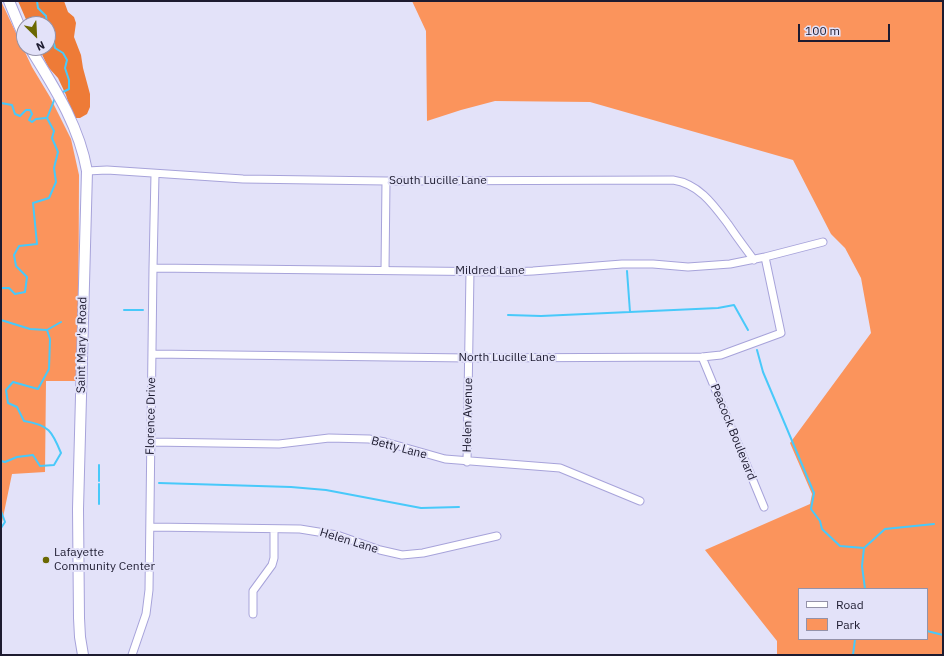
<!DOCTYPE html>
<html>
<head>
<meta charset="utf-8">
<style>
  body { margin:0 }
  #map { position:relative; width:944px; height:656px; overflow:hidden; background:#e3e2f9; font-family:"IBM Plex Sans",sans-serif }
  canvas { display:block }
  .frame { position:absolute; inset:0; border:2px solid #1d1b30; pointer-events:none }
  .legend { position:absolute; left:798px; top:588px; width:130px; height:52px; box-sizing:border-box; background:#e3e2f9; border:1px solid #9492a9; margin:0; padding:5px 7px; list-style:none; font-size:12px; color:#1d1b30 }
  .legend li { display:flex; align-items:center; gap:8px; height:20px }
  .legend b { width:20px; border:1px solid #9492a9 }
  .north { position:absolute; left:16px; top:16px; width:40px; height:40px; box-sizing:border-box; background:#e3e2f9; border:1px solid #9492a9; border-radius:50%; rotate:156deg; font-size:11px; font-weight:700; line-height:16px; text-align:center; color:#1d1b30 }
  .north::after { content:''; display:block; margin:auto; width:14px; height:18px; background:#6b6802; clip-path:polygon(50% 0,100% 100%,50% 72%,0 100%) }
  .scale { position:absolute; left:798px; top:24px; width:92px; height:18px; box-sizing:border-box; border:2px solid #1d1b30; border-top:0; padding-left:5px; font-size:12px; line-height:14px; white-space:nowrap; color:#1d1b30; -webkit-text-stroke:3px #e3e2f9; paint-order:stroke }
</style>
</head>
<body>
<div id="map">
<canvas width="944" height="656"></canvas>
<div class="frame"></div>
<ul class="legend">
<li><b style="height:5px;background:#fff"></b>Road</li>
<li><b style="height:11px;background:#fb945c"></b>Park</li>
</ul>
<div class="north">N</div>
<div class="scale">100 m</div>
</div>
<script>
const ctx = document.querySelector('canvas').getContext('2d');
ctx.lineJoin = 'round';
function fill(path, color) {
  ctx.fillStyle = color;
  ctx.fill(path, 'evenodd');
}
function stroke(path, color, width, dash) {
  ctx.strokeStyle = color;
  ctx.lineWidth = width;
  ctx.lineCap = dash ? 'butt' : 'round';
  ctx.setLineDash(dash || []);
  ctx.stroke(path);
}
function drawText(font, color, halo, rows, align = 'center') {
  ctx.font = font + ' "IBM Plex Sans",sans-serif';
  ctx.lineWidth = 4;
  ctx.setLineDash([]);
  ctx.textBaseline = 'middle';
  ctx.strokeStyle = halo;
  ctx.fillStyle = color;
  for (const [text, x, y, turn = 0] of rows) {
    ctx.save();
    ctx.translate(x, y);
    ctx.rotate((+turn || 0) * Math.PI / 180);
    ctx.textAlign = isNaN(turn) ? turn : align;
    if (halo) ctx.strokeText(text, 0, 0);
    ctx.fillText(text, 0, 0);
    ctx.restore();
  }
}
fill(new Path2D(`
  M 1,1 L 32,67 L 50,97 L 71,139 L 79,175 L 78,381 L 46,381 L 45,472 L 12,474 L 1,527 Z
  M 412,1 L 943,1 L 943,655 L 777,655 L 777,641 L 705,550 L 810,504 L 812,494 L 790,443 L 871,333 L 861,278 L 845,248 L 831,234 L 793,160 L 590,102 L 495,101 L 461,110 L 427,121 L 426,31 ZM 799,589 L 927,589 L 927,639 L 799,639 Z`), '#fb945c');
fill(new Path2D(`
  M 18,1 L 64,1 L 68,12 L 74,17 L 76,23 L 74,37 L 81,55 L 83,68 L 90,94 L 90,107 L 87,114 L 80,118 L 74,118 L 72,115 L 66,95 L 58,78 L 48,67 L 39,48 L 48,48 L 48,24 L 28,24 Z`), '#ee7b37');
stroke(new Path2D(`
  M 37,1 L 38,8 L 46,16 L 47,24
  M 48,27 L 52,34 L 55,48 L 63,53 L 67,60 L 65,68 L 69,80 L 69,89 L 61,93
  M 1,103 L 12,105 L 15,114 L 20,116 L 26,110 L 30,110 L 32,114 L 29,120 L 32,122 L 36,119 L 46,118
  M 627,271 L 630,312
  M 1,288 L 9,288 L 15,294 L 25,292 L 27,277 L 16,266 L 14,255 L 19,246 L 37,244 L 33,203 L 49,198 L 56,182 L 54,168 L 58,152 L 52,138 L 54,131 L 47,118 L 55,98
  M 124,310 L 143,310
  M 508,315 L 541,316 L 718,308 L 734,305 L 748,330
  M 1,320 L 30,329 L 47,330 L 50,339 L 49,369 L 38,389 L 13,382 L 6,390 L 8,403 L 17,407 L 24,421 C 49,425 52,431 61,453 L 54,465 L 40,466 L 33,455 L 17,457 L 5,462 L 1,461
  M 47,330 L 61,322
  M 757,350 L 763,372 L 814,493 L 811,509 L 820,521 L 822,529 L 840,546 L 864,548 L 885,529 L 934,524
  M 99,481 L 99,465
  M 159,483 L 291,487 L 326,490 L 421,508 L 459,507
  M 99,504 L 99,484
  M 1,511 L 5,522 L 1,528
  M 864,548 L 862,566 L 865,589
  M 927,631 L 943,635
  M 853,655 L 855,639`), '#48c9fa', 2);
const street = new Path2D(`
  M 87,171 L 107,170 L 243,179 L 386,181 L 673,180 C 699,184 713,204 728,224 C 736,236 745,248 754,260
  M 153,268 L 512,272 L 533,271 L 622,264 L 653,264 L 688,267 L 730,264 L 765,257 L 823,242
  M 385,270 L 386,181
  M 152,354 L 469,358 L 702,357 L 721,355 L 781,333 L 765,257
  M 702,357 L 764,507
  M 151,442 L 279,444 L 329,438 L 369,439 L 385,442 L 445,459 L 560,468 L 640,501
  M 467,462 L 470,271
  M 150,527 L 300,529 L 337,535 L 380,550 L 402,555 L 423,553 L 497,536
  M 253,614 L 253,591 L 272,565 L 274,558 L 274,529
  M 132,655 L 146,614 L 149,590 L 153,268 L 155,174`);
const secondary = new Path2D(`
  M 9,1 L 24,37
  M 30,48 C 54,87 79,125 87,171 L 78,509 L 79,618 L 80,637 L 83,655`);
stroke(street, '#a7a3da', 9);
stroke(secondary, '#a7a3da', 12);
stroke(street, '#fff', 7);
stroke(secondary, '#fff', 10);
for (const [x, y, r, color] of [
  [46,560,4,"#6b6802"]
]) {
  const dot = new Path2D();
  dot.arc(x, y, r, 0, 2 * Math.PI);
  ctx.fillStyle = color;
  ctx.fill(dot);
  stroke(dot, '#e3e2f9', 1.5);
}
drawText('12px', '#1d1b30', '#e3e2f9', [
  ["South Lucille Lane",438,181],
  ["Mildred Lane",490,271],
  ["Saint Mary's Road",82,345,-89],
  ["North Lucille Lane",507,358],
  ["Helen Avenue",468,415,-89],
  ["Florence Drive",151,416,-89],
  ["Peacock Boulevard",733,432,68],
  ["Betty Lane",399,448,15],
  ["Helen Lane",349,541,17]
]);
drawText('12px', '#1d1b30', '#e3e2f9', [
  ["Lafayette",54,553],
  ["Community Center",54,567]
], 'left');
</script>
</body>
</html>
